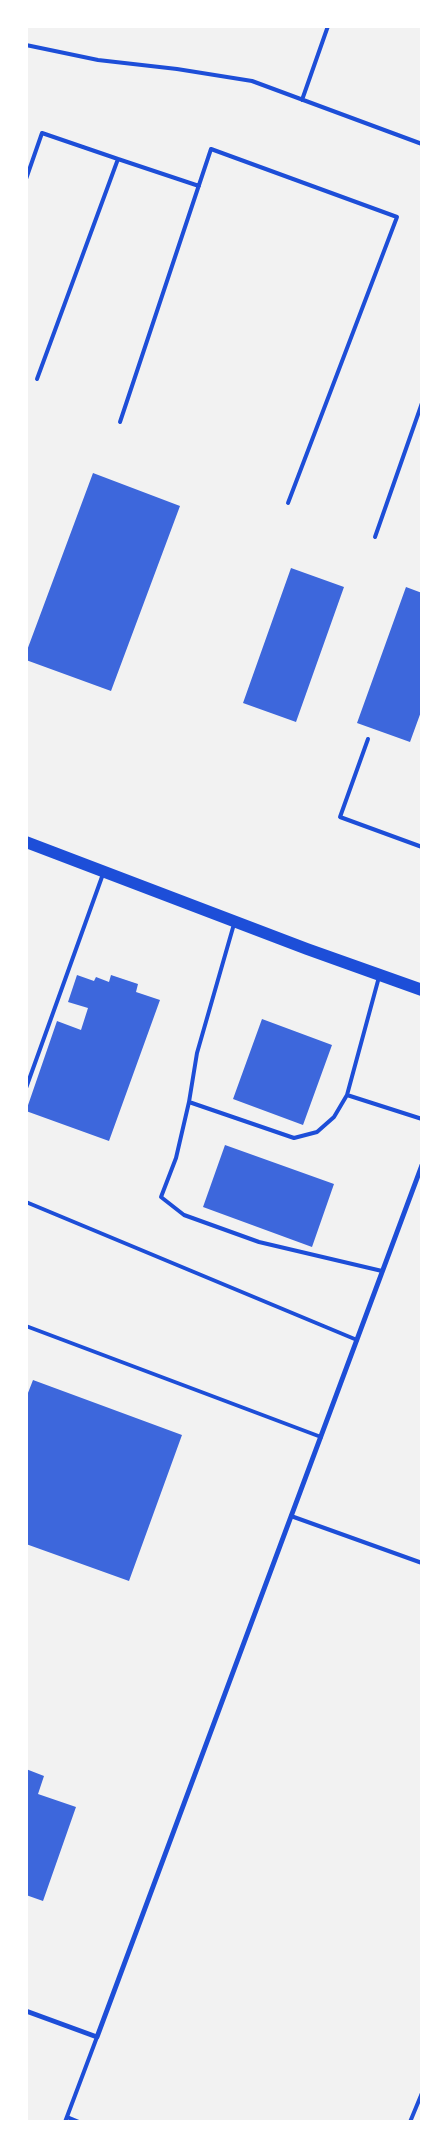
<!DOCTYPE html>
<html>
<head>
<meta charset="utf-8">
<style>
  body { margin:0 }
  #map { position:relative; width:448px; height:2148px; overflow:hidden; background:#f2f2f2; font-family:Quicksand,sans-serif }
  canvas { display:block }
  .frame { position:absolute; inset:0; border:28px solid #fff; pointer-events:none }
</style>
</head>
<body>
<div id="map">
<canvas width="448" height="2148"></canvas>
<div class="frame"></div>
</div>
<script>
const ctx = document.querySelector('canvas').getContext('2d');
ctx.lineJoin = 'round';
function fill(path, color) {
  ctx.fillStyle = color;
  ctx.fill(path, 'evenodd');
}
function stroke(path, color, width, dash) {
  ctx.strokeStyle = color;
  ctx.lineWidth = width;
  ctx.lineCap = dash ? 'butt' : 'round';
  ctx.setLineDash(dash || []);
  ctx.stroke(path);
}
fill(new Path2D(`
  M 93,473 L 180,506 L 111,691 L 26,660 L 26,653 Z
  M 291,568 L 344,587 L 296,722 L 243,703 Z
  M 406,587 L 422,593 L 422,709 L 410,742 L 357,723 Z
  M 77,975 L 94,981 L 96,977 L 109,982 L 111,975 L 138,984 L 136,992 L 160,1000 L 109,1141 L 26,1111 L 57,1021 L 81,1030 L 88,1008 L 68,1002 Z
  M 262,1019 L 332,1045 L 303,1125 L 233,1099 Z
  M 225,1145 L 334,1184 L 312,1247 L 203,1207 Z
  M 33,1380 L 182,1435 L 129,1581 L 26,1544 L 26,1398 Z
  M 26,1769 L 44,1776 L 38,1794 L 76,1807 L 43,1901 L 26,1895 Z`), '#3d67dc');
stroke(new Path2D(`
  M 26,45 L 98,60 L 177,69 L 252,81 L 422,144
  M 302,100 L 328,26
  M 118,159 L 199,186
  M 26,179 L 42,133 L 118,159 L 37,379
  M 120,422 L 211,149 L 397,217 L 288,503
  M 375,537 L 422,403
  M 368,739 L 340,817 L 422,847
  M 234,924 L 197,1053 L 189,1102 L 294,1138 L 317,1132 L 334,1117 L 347,1095 L 422,1119
  M 26,1088 L 103,874
  M 347,1095 L 379,977
  M 189,1102 L 176,1158 L 161,1197 L 184,1215 L 259,1242 L 382,1271
  M 26,1202 L 357,1340
  M 26,1326 L 321,1437
  M 291,1516 L 422,1563
  M 67,2117 L 79,2122
  M 65,2122 L 97,2037
  M 410,2122 L 422,2093`), '#1d4ed8', 4);
stroke(new Path2D(`
  M 26,2011 L 97,2037 L 422,1165`), '#1d4ed8', 5);
stroke(new Path2D(`
  M 26,842 L 307,949 L 422,990`), '#1d4ed8', 12);
</script>
</body>
</html>
